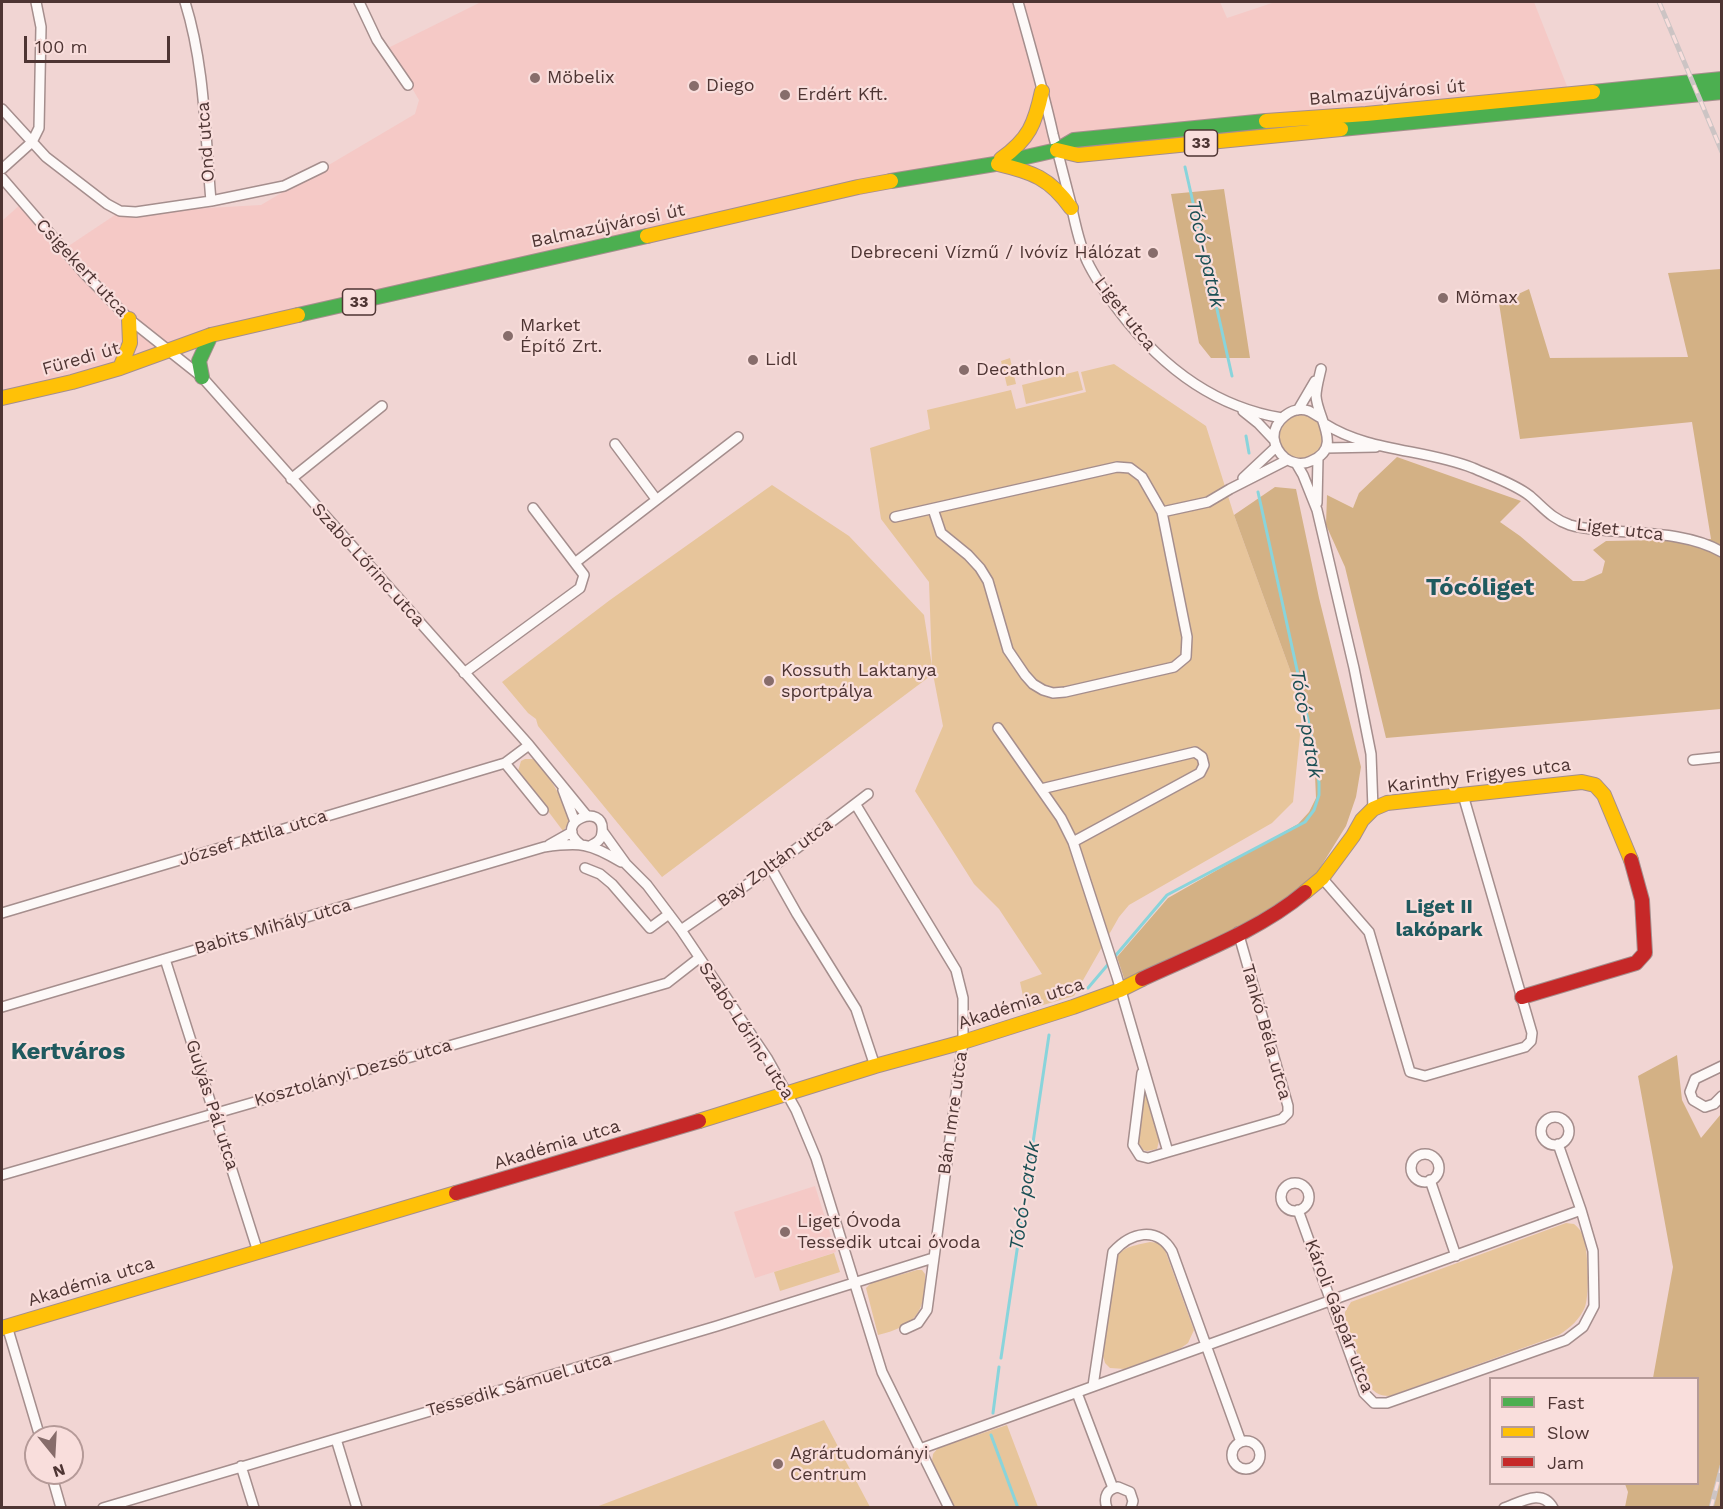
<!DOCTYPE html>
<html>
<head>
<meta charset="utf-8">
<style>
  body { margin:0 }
  #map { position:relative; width:1723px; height:1509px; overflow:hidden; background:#f1d5d3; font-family:"Work Sans",sans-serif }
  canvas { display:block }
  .frame { position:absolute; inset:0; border:3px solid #4e3533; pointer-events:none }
  .legend { position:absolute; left:1489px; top:1377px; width:210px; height:108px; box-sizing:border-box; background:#f9dedc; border:2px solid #b59a98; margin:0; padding:8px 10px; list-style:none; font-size:18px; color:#4e3533 }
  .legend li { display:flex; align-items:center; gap:12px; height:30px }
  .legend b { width:30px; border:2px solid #b59a98 }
  .north { position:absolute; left:24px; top:1425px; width:60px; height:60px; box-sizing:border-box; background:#f9dedc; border:2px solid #b59a98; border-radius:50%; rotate:162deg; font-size:16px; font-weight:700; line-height:24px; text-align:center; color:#4e3533 }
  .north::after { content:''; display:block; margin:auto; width:21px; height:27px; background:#876d6b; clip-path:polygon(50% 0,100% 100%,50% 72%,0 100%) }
  .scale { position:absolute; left:24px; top:36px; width:146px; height:27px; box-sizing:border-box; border:3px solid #4e3533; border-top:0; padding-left:8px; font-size:18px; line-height:21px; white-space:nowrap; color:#4e3533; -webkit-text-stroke:4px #f9dedc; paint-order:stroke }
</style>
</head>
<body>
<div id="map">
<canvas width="1723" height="1509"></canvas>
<div class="frame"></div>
<ul class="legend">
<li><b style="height:8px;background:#4caf50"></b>Fast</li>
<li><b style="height:8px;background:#ffc107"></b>Slow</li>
<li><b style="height:8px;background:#c62828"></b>Jam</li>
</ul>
<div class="north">N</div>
<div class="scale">100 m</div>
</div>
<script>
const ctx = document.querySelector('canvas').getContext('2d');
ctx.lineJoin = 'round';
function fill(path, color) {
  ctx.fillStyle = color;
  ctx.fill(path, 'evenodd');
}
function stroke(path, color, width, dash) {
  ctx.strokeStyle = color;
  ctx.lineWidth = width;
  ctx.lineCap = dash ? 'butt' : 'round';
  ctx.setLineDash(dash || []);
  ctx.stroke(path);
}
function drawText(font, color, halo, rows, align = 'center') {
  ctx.font = font + ' "Work Sans",sans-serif';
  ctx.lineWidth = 4.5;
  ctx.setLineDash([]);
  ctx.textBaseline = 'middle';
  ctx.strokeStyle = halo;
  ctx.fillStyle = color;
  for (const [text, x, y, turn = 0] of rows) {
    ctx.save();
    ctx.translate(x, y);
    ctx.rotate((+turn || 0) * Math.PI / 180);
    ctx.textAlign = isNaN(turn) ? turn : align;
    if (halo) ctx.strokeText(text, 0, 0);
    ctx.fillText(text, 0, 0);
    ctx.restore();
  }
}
fill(new Path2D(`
  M 481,2 L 1220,2 L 1227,18 L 1275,2 L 1534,2 L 1574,104 L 1054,154 L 659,238 L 2,391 L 2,221 L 22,203 L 64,249 L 118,213 L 261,205 L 415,114 L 419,100 L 388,48 Z
  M 815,1186 L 836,1252 L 755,1278 L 734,1212 Z`), '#f5c9c6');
fill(new Path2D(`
  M 1010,358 L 1016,384 L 1007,386 L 1001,361 Z
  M 1114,364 L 1206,426 L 1234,515 L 1303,706 L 1293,802 L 1272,823 L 1129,905 L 1119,917 L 1074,996 L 1026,1010 L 1020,982 L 1042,974 L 999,909 L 974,884 L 915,791 L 943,726 L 933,674 L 662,877 L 538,726 L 536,719 L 528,713 L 502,682 L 610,600 L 772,485 L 849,536 L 924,615 L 932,666 L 929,582 L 881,519 L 870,448 L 930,429 L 927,410 L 1011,390 L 1016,409 L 1086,392 L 1081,372 Z
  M 1078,371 L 1083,390 L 1026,404 L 1022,385 Z
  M1279 437a22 22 0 1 1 44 0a22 22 0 1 1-44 0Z
  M 525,759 L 533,759 C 547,771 568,805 569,823 L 563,831 L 518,771 L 521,761 Z
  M 1145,1093 L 1159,1141 L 1157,1149 L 1147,1151 L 1143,1150 L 1138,1142 Z
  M 1566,1223 L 1574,1224 C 1578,1227 1581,1231 1583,1235 C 1588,1249 1590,1293 1585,1307 C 1580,1319 1570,1328 1559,1335 L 1390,1396 C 1378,1396 1373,1392 1367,1382 L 1345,1318 L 1345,1312 L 1351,1302 Z
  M 1150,1242 L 1159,1243 L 1165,1250 L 1194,1330 L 1188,1343 L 1181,1348 L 1125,1369 L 1110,1368 L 1105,1363 L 1103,1356 L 1117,1257 C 1123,1246 1138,1245 1150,1242 Z
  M 834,1253 L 840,1272 L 780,1291 L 774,1272 Z
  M 917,1270 L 922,1270 L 925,1274 C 926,1313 915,1326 878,1335 L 866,1288 L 871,1283 Z
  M 824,1420 L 870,1507 L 596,1507 Z
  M 1007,1425 L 1038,1507 L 954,1507 L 932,1461 L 933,1454 L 938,1448 Z`), '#e7c59b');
fill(new Path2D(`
  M 1224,189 L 1250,358 L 1211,358 L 1199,343 L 1171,194 Z
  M 1721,269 L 1721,709 L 1386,738 L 1345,567 L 1326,525 L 1327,495 L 1353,508 L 1359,493 L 1397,457 L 1521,501 L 1500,522 L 1520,536 L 1573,581 L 1584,581 L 1602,573 L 1605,561 L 1593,550 L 1606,541 L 1711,539 L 1692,422 L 1520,439 L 1499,303 L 1529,289 L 1550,358 L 1688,357 L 1668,273 Z
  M 1275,487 L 1296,489 L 1319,598 L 1361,767 L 1356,797 L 1346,826 L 1315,876 L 1258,921 L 1126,984 L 1117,957 L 1168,898 L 1298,824 L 1309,812 L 1316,798 L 1315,775 L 1303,706 L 1234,515 Z
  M 1677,1055 L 1682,1100 L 1701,1138 L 1721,1114 L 1721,1507 L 1625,1507 L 1628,1492 L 1625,1484 L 1698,1484 L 1698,1378 L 1653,1378 L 1673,1267 L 1638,1076 Z`), '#d3b185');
stroke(new Path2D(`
  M 1185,167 L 1232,376
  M 1246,436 L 1249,453
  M 1088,988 L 1167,895 L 1305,822 L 1314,810 L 1319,795 L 1319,783 L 1312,738 L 1258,492
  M 1001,1358 L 1049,1035
  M 993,1413 L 999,1367
  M 991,1435 L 1018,1508`), '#89d4db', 3);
const street = new Path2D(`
  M 185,2 C 205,66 205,134 211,201
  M 359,2 L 377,40 L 408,85
  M 1018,2 C 1030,45 1043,89 1053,134 C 1059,157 1065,181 1071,204 C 1075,224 1079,243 1087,261 C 1096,280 1107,295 1119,311 C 1160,365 1214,407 1282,418
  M 2,109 L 46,157 L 107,204 L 120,211 L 136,212 L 211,201 L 284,186 L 323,167
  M 2,169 L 32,142 L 39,128 L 41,27 L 36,2
  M 2,178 L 84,273 L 129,319 L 202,377 L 529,745 L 587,816
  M 1298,410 L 1315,381
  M 1243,411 L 1258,423 L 1274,440
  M 1321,418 C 1317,416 1313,413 1309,411 C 1292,405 1273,421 1274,438 C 1275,446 1279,453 1285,458 C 1293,464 1303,465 1311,461 C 1344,448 1317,418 1316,396 C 1316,388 1319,378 1321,369
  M 1325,424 C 1369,452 1425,449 1473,468 C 1491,476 1515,484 1530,496 C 1544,508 1552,519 1570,525 C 1580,528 1592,529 1602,530 C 1641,534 1687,532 1722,552
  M 615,444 L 656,499
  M 1326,448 L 1376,447
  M 1296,463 L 1303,475 L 1317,510 L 1354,668 L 1371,754 L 1373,809
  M 1243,478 L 1276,447
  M 291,479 L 382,406
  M 1317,503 L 1318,458
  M 1162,512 L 1208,502 L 1230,489 L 1287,460
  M 895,517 L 1117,467 L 1130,468 L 1142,477 L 1162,512 L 1187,637 L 1186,657 L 1174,667 L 1065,692 L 1053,693 L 1043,690 L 1033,684 L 1025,675 L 1008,650 L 988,581 L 980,568 L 968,555 L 941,533 L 933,509
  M 576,562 L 738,437
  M 464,673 L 580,588 L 584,575 L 533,508
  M 998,728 L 1061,818 L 1073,842 L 1117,977 L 1168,1152 L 1282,1119 L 1288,1113 L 1288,1106 L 1238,932
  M 1693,760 L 1722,757
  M 505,763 L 543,810
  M 1041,789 L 1195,752 L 1202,757 L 1204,765 L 1200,773 L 1073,842
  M 563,790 L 575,822
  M 856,805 L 956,970 L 963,998 L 963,1042 L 927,1310 L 918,1323 L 905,1329
  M 603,832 L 626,864 L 647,885 L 681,930 L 767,1058 L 796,1110 L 816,1158 L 882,1372 L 949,1508
  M 580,844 C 551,821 606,801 602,832 C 602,840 596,843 590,846
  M 549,845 L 572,832
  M 585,868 L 600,874 L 612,884 L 650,928 L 669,914
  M 771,868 L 797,914 L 856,1009 L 875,1066
  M 1322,878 L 1369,932 L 1410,1072 L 1425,1076 L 1525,1047 L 1531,1041 L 1532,1033 L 1463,795
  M 2,913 L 505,763 L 529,745
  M 681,930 L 771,868 L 868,794
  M 165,959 L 258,1252
  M 2,1007 L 544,847 C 580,842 590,843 621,862
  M 1722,1066 L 1695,1079 L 1690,1092 L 1693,1100 L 1705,1107 L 1714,1104 L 1722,1096
  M 1142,1073 L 1133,1145 L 1140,1156 L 1148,1158 L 1168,1152
  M1541 1131a14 14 0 1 1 28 0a14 14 0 1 1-28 0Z
  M1411 1168a14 14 0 1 1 28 0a14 14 0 1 1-28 0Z
  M 2,1175 L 667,983 L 699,958
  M 1430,1180 L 1456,1256
  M1281 1197a14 14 0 1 1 28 0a14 14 0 1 1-28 0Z
  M 1298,1210 L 1364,1393 L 1374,1403 L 1387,1403 L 1566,1340 L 1583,1327 L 1594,1306 L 1593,1251 L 1581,1210 L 1558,1144
  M 7,1326 L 40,1437
  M 1093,1386 L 1113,1252 C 1131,1232 1157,1226 1172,1251 L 1241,1442
  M 1077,1393 L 1113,1488
  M 336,1439 L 357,1508
  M1232 1455a14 14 0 1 1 28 0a14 14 0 1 1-28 0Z
  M 920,1449 L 1581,1210
  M 241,1466 L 254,1508
  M 51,1473 L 61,1508
  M 103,1508 L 717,1326 L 933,1258
  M 1107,1508 C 1103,1497 1107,1489 1118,1487 L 1130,1492 L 1133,1501 L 1131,1508
  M 1504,1508 C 1521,1502 1542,1488 1553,1508`);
const fast = new Path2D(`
  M 1593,92 L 1722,79
  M 1341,129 L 1722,92
  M 891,181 L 995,164 L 1057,150 L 1074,140 L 1266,121
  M 298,315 L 647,236
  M 202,377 L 199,361 L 211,335`);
const slow = new Path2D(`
  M 1266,121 L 1366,114 L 1593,92
  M 1057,150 L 1078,155 L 1341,129
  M 1001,159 C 1029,139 1035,124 1042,91
  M 998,164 C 1032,172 1050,178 1071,208
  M 647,236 L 858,187 L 891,181
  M 120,368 L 130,343 L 129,319
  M 2,398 L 72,382 L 120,368 L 211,335 L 298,315
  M 1305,892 L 1322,878 L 1353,836 L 1362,820 L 1373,809 L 1387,803 L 1582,782 L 1595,785 L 1604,795 L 1631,860
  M 699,1121 L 875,1066 L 963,1042 L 1073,1007 L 1120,990 L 1142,979
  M 2,1328 L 456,1193`);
const jam = new Path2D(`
  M 1142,979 C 1196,954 1260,930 1305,892
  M 1522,997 L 1636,963 L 1645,953 L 1642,900 L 1631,860
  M 456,1193 L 699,1121`);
stroke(street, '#a58e8d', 12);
stroke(fast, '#a58e8d', 16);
stroke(slow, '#a58e8d', 16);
stroke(jam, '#a58e8d', 16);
stroke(street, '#fdf9f8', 9);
stroke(fast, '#4caf50', 14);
stroke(slow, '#ffc107', 14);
stroke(jam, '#c62828', 14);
const rail = new Path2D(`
  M 1659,2 L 1722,152
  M 1711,1508 L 1722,1466`);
stroke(rail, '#ccc4c4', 5);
stroke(rail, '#f9dedc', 3, [9]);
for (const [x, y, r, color] of [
  [535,78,6,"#876d6b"],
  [694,86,6,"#876d6b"],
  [785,95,6,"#876d6b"],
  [1153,253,6,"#876d6b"],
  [1443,298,6,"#876d6b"],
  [508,336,6,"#876d6b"],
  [753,360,6,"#876d6b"],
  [964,370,6,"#876d6b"],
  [769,681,6,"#876d6b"],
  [785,1232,6,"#876d6b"],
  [778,1464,6,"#876d6b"]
]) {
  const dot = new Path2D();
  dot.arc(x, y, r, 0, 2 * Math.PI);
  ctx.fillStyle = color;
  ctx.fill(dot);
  stroke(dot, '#f9dedc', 2);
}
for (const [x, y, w] of [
  [1201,143,33],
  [359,302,33]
]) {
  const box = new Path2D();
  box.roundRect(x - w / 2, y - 13, w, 26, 4.5);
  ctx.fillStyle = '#f9dedc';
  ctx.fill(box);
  stroke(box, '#4e3533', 1.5);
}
drawText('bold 16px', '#4e3533', null, [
  ["33",1201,143],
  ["33",359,302]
]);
drawText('18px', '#4e3533', '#f9dedc', [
  ["Möbelix",547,78],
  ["Diego",706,86],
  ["Erdért Kft.",797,95],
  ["Debreceni Vízmű / Ivóvíz Hálózat",1141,253,"right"],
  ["Mömax",1455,298],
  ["Market",520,326],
  ["Építő Zrt.",520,347],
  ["Lidl",765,360],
  ["Decathlon",976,370],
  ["Kossuth Laktanya",781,671],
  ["sportpálya",781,692],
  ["Liget Óvoda",797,1222],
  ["Tessedik utcai óvoda",797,1243],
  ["Agrártudományi",790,1454],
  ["Centrum",790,1475]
], 'left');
drawText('18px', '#4e3533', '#f9dedc', [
  ["Balmazújvárosi út",1387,93,-5],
  ["Ond utca",206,142,-94],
  ["Balmazújvárosi út",608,226,-12],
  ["Csigekert utca",82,268,47],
  ["Liget utca",1125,314,52],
  ["Füredi út",81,359,-16],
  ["Liget utca",1620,530,7],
  ["Szabó Lőrinc utca",368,565,48],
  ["Karinthy Frigyes utca",1479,776,-7],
  ["József Attila utca",253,838,-17],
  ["Bay Zoltán utca",775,863,-36],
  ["Babits Mihály utca",273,927,-16],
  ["Akadémia utca",1021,1004,-18],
  ["Szabó Lőrinc utca",746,1031,57],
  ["Tankó Béla utca",1266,1032,74],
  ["Kosztolányi Dezső utca",353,1073,-16],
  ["Gulyás Pál utca",212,1105,72],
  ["Bán Imre utca",953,1113,-82],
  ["Akadémia utca",557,1145,-17],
  ["Akadémia utca",91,1282,-17],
  ["Károli Gáspár utca",1339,1316,69],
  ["Tessedik Sámuel utca",519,1385,-16]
]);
drawText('italic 20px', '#1b4f54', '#f9dedc', [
  ["Tócó-patak",1205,254,77],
  ["Tócó-patak",1306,724,80],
  ["Tócó-patak",1025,1196,-81]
]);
drawText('bold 20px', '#205a5f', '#f9dedc', [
  ["Liget II",1439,907],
  ["lakópark",1439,930]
]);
drawText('bold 24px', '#205a5f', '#f9dedc', [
  ["Tócóliget",1480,588],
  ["Kertváros",68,1052]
]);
</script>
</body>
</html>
